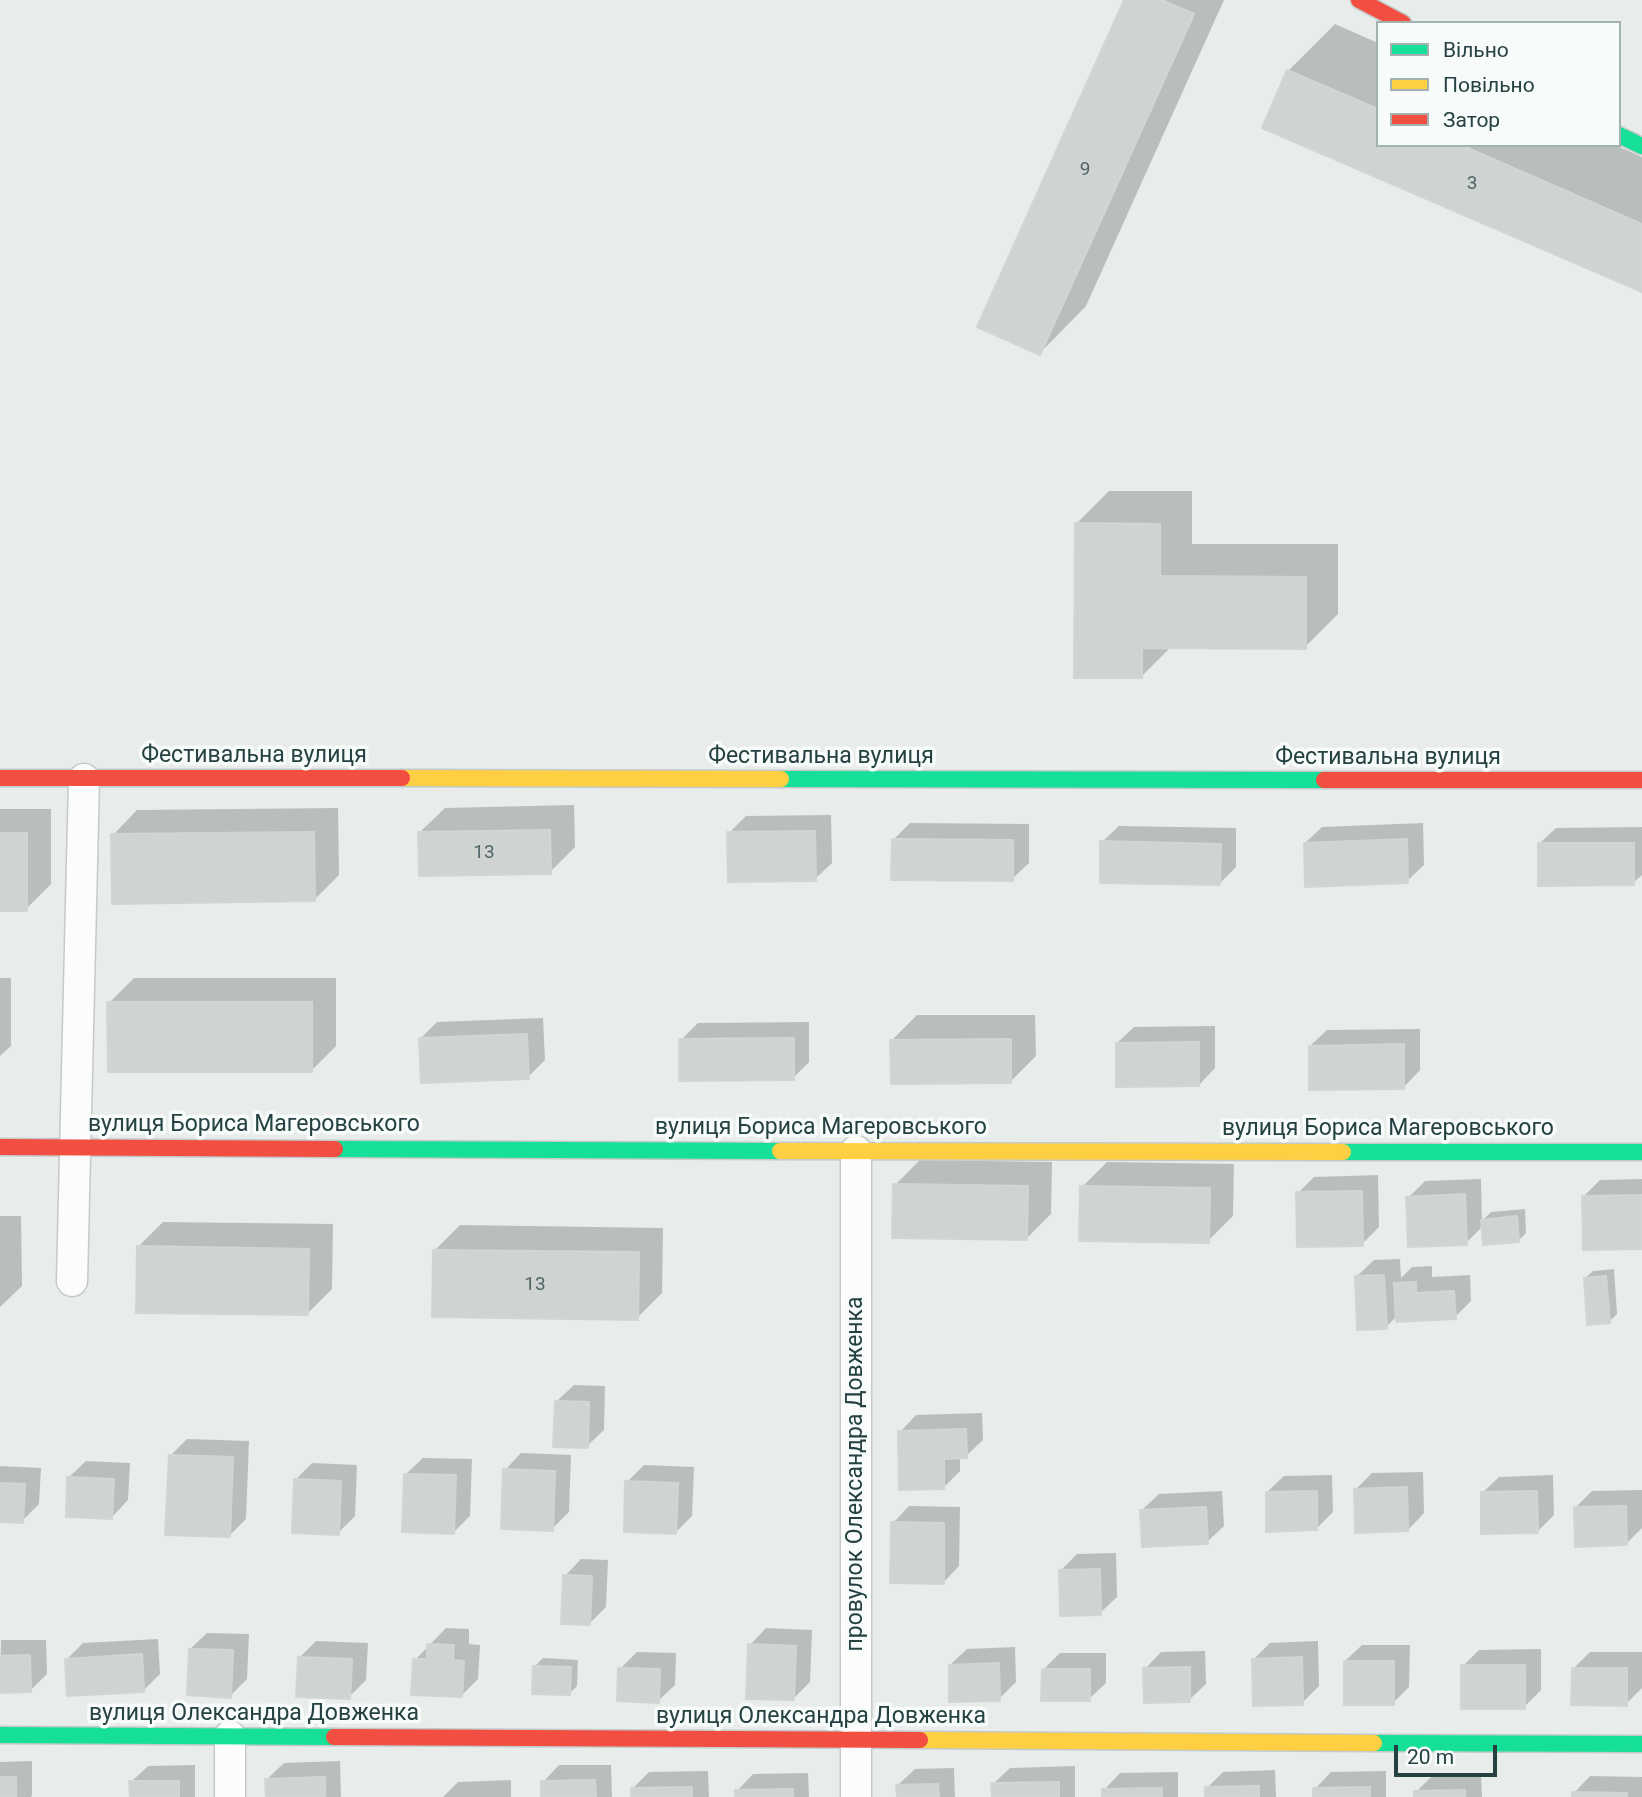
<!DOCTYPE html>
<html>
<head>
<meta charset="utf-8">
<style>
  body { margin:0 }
  #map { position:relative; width:1642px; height:1797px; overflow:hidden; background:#e8edec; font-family:Roboto,sans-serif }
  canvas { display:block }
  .legend { position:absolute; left:1376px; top:21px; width:245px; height:126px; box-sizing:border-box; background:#f7fbfa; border:2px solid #a3b1b0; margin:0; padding:9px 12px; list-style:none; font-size:21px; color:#254141 }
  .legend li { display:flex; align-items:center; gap:14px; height:35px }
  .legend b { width:35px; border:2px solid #a3b1b0 }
  .scale { position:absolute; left:1394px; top:1745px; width:103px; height:32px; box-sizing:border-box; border:4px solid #254141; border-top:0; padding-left:9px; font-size:21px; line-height:24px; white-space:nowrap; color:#254141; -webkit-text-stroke:5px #f7fbfa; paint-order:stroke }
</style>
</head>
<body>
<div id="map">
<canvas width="1642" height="1797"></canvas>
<ul class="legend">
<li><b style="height:9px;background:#16e098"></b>Вільно</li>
<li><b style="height:9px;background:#ffcf43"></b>Повільно</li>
<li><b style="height:9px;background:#f24e42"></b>Затор</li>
</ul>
<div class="scale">20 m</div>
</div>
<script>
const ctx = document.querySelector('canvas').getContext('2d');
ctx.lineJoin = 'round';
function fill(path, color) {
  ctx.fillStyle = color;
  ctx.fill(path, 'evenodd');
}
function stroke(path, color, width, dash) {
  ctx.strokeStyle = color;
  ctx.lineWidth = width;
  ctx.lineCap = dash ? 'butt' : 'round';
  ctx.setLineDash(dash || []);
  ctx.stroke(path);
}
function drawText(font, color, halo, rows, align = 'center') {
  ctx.font = font + ' Roboto,sans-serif';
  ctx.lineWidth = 7;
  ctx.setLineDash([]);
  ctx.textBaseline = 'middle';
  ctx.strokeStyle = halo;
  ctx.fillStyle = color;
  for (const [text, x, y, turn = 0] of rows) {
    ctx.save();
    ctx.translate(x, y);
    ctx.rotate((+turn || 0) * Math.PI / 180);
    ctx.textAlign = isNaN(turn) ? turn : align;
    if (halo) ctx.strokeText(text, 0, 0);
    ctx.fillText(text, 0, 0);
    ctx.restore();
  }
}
fill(new Path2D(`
  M 1126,0 L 1224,0 L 1086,306 L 1040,353 Z
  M 1335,24 L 1378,43 L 1378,145 L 1615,145 L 1642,157 L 1642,290 L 1264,127 L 1288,71 Z
  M 1109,491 L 1192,491 L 1192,544 L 1338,544 L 1338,614 L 1305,647 L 1171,647 L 1141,677 L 1076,524 Z
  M 574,805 L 575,847 L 550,872 L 420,832 L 445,808 Z
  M 338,808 L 339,875 L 314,900 L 113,835 L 137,810 Z
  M 0,809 L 51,809 L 51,884 L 26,909 L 0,910 Z
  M 831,815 L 832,863 L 815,879 L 729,833 L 746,816 Z
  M 910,823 L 1029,824 L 1029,863 L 1012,879 L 894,839 Z
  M 1423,823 L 1424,865 L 1407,881 L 1305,843 L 1322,827 Z
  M 1119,826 L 1236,828 L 1236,867 L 1219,884 L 1102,842 Z
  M 1642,827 L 1642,875 L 1633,883 L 1539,844 L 1556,828 Z
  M 0,978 L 11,978 L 11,1046 L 0,1056 Z
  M 134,978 L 336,978 L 336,1046 L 311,1071 L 109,1003 Z
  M 917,1015 L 1035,1015 L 1036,1056 L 1011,1081 L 892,1040 Z
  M 543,1018 L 545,1060 L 528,1077 L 421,1038 L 437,1022 Z
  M 809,1022 L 809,1062 L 793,1078 L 681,1040 L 698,1023 Z
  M 1215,1026 L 1215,1068 L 1199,1085 L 1117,1043 L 1134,1027 Z
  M 1420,1029 L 1420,1070 L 1404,1087 L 1310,1046 L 1327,1030 Z
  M 920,1160 L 1052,1162 L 1051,1214 L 1026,1239 L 895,1185 Z
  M 1107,1162 L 1234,1164 L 1233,1216 L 1208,1241 L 1082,1187 Z
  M 1378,1175 L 1379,1227 L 1362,1244 L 1298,1193 L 1314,1177 Z
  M 1481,1179 L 1482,1221 L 1491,1212 L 1525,1209 L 1526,1233 L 1519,1240 L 1483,1226 L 1466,1243 L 1408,1198 L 1425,1181 Z
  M 1642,1179 L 1642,1248 L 1584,1196 L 1600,1180 Z
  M 0,1216 L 21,1216 L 22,1286 L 0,1307 Z
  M 163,1222 L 333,1224 L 332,1289 L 307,1314 L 138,1247 Z
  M 460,1225 L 663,1228 L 662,1293 L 637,1318 L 435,1250 Z
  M 1400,1259 L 1401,1278 L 1412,1267 L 1432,1266 L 1432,1277 L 1470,1275 L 1471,1301 L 1455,1317 L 1397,1316 L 1386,1327 L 1357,1276 L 1374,1260 Z
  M 1614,1269 L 1617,1314 L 1609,1322 L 1585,1278 L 1593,1271 Z
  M 574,1385 L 605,1386 L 604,1430 L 587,1446 L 557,1401 Z
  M 982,1413 L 983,1440 L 966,1456 L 960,1456 L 960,1471 L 943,1488 L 900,1432 L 916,1415 Z
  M 187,1439 L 249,1441 L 246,1519 L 229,1536 L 170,1456 Z
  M 521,1453 L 571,1455 L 569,1512 L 552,1529 L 505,1470 Z
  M 423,1458 L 472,1459 L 470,1516 L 453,1533 L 406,1474 Z
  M 86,1461 L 130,1463 L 128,1500 L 112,1517 L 69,1477 Z
  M 312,1463 L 357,1465 L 355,1516 L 338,1533 L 296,1479 Z
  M 644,1465 L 694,1467 L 692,1516 L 675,1533 L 627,1482 Z
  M 0,1466 L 41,1468 L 39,1504 L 22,1521 L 0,1520 Z
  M 1423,1472 L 1424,1513 L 1408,1530 L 1355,1490 L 1372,1473 Z
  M 1332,1475 L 1333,1512 L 1316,1529 L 1267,1492 L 1284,1476 Z
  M 1553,1475 L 1554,1515 L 1538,1531 L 1482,1493 L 1499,1477 Z
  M 1642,1490 L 1642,1528 L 1626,1544 L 1575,1508 L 1592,1491 Z
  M 1222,1491 L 1224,1526 L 1207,1542 L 1142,1510 L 1159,1494 Z
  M 909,1506 L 960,1507 L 959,1566 L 943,1583 L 893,1523 Z
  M 1116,1553 L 1117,1597 L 1100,1613 L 1061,1570 L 1077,1554 Z
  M 581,1559 L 608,1560 L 606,1607 L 590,1623 L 565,1576 Z
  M 446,1628 L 469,1629 L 469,1644 L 480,1645 L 478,1679 L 462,1695 L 415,1660 Z
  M 766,1628 L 812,1630 L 810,1682 L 793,1699 L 750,1645 Z
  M 207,1633 L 249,1634 L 247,1679 L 230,1696 L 190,1649 Z
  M 158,1639 L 160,1674 L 144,1690 L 67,1659 L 83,1643 Z
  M 1,1640 L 46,1640 L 47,1674 L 30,1691 L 0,1691 Z
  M 316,1641 L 368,1643 L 366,1680 L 349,1697 L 299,1658 Z
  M 1318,1641 L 1319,1686 L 1302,1703 L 1254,1659 L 1270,1643 Z
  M 1362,1645 L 1410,1645 L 1409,1687 L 1393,1703 L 1345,1661 Z
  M 1015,1647 L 1016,1682 L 999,1699 L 950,1665 L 967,1649 Z
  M 1541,1649 L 1541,1690 L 1524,1707 L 1463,1666 L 1479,1650 Z
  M 1205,1651 L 1206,1684 L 1189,1700 L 1145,1669 L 1161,1652 Z
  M 637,1652 L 676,1653 L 675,1685 L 658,1701 L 620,1669 Z
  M 1590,1652 L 1642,1652 L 1642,1688 L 1626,1704 L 1573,1669 Z
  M 1060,1653 L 1106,1653 L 1106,1683 L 1089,1699 L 1043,1670 Z
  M 543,1658 L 578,1660 L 577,1686 L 569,1694 L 535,1666 Z
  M 32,1761 L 32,1795 L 31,1797 L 0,1797 L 0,1762 Z
  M 340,1761 L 341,1797 L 267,1797 L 267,1779 L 284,1763 Z
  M 195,1765 L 195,1797 L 131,1797 L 131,1782 L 148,1766 Z
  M 559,1765 L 611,1765 L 612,1797 L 543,1797 L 543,1782 Z
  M 1075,1766 L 1075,1797 L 993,1797 L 993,1784 L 1010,1768 Z
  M 954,1768 L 955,1797 L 898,1797 L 898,1785 L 915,1769 Z
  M 1275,1770 L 1276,1797 L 1207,1797 L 1207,1788 L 1223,1772 Z
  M 708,1771 L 709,1797 L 633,1797 L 633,1788 L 649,1772 Z
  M 1386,1771 L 1386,1797 L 1315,1797 L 1315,1789 L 1331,1772 Z
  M 1178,1772 L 1178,1797 L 1104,1797 L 1104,1790 L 1120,1773 Z
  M 808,1773 L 809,1797 L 737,1797 L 737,1791 L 753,1774 Z
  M 1481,1774 L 1482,1797 L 1416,1797 L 1416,1792 L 1432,1776 Z
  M 1590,1776 L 1642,1777 L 1642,1797 L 1574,1797 L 1574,1793 Z
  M 511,1780 L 511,1797 L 443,1797 L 458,1782 Z`), '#0003');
const building = new Path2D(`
  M 1124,0 L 1162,0 L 1194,14 L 1040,355 L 977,327 Z
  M 1287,70 L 1378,109 L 1378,145 L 1461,145 L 1642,224 L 1642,292 L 1262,128 Z
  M 1075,523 L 1160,524 L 1160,576 L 1306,577 L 1306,649 L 1142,648 L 1142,678 L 1074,678 Z
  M 550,830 L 551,874 L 419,876 L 418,832 Z
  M 815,831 L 816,881 L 728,882 L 727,832 Z
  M 314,832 L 315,901 L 112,904 L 111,834 Z
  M 0,833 L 27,833 L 27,911 L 0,911 Z
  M 892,839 L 1013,840 L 1013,881 L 891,880 Z
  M 1407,839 L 1408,883 L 1305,887 L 1304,843 Z
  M 1100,841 L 1221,844 L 1220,885 L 1100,883 Z
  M 1538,843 L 1634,843 L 1634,885 L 1538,886 Z
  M 107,1002 L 312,1002 L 312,1072 L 108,1072 Z
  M 527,1034 L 529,1079 L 421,1083 L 419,1038 Z
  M 794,1038 L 794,1080 L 679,1081 L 679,1039 Z
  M 1011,1039 L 1011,1083 L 891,1084 L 890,1040 Z
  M 1199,1042 L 1199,1086 L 1116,1087 L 1116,1043 Z
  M 1404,1044 L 1404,1089 L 1309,1090 L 1309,1046 Z
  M 893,1184 L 1028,1186 L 1027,1240 L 892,1238 Z
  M 1080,1186 L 1210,1188 L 1209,1243 L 1079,1241 Z
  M 1362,1191 L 1363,1246 L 1297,1247 L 1296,1192 Z
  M 1465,1194 L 1467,1245 L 1408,1247 L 1406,1197 Z
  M 1642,1195 L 1642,1249 L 1583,1250 L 1582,1196 Z
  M 1517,1216 L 1519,1242 L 1483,1245 L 1481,1220 Z
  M 137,1246 L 309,1249 L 308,1315 L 136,1313 Z
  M 433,1250 L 639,1252 L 638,1320 L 432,1317 Z
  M 1384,1275 L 1387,1329 L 1357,1330 L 1355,1276 Z
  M 1606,1276 L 1610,1323 L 1587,1325 L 1584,1278 Z
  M 1416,1282 L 1416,1293 L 1454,1291 L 1456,1319 L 1396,1322 L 1394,1283 Z
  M 555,1401 L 589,1402 L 588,1448 L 553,1447 Z
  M 966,1429 L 967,1458 L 944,1459 L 944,1489 L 899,1490 L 898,1431 Z
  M 169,1455 L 233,1457 L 230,1537 L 165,1535 Z
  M 503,1469 L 555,1471 L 553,1531 L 501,1529 Z
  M 404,1474 L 456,1475 L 454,1534 L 402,1532 Z
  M 67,1477 L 114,1479 L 112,1519 L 66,1517 Z
  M 294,1479 L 341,1481 L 339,1535 L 292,1533 Z
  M 625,1481 L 678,1483 L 676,1534 L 624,1532 Z
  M 0,1483 L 25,1484 L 23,1523 L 0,1522 Z
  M 1407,1487 L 1408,1531 L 1355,1533 L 1354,1489 Z
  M 1317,1491 L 1317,1530 L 1266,1532 L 1266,1492 Z
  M 1537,1491 L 1538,1533 L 1481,1534 L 1481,1492 Z
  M 1626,1506 L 1627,1545 L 1575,1547 L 1574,1507 Z
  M 1206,1507 L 1208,1544 L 1142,1547 L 1140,1510 Z
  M 891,1522 L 944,1523 L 944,1584 L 890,1583 Z
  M 1100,1569 L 1101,1615 L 1060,1616 L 1059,1570 Z
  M 563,1575 L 592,1576 L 590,1625 L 561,1624 Z
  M 427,1644 L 454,1645 L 453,1660 L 464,1661 L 462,1697 L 411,1695 L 413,1659 L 427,1659 Z
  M 748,1644 L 796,1646 L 794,1700 L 746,1699 Z
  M 189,1649 L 233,1650 L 231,1698 L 187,1695 Z
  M 142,1654 L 144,1692 L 67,1696 L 65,1659 Z
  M 30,1655 L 31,1692 L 0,1693 L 0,1656 Z
  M 298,1657 L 352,1659 L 350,1699 L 296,1697 Z
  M 1302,1657 L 1303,1705 L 1253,1706 L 1252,1659 Z
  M 1344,1661 L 1394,1661 L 1394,1705 L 1344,1705 Z
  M 999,1663 L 1000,1701 L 949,1702 L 949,1665 Z
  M 1461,1665 L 1525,1665 L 1525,1709 L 1461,1709 Z
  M 533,1666 L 571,1667 L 570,1695 L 532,1694 Z
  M 1190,1667 L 1190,1702 L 1144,1703 L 1143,1668 Z
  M 618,1668 L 660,1669 L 659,1703 L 617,1701 Z
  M 1572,1668 L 1627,1668 L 1627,1706 L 1571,1705 Z
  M 1042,1669 L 1090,1669 L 1090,1701 L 1041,1701 Z
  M 0,1777 L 16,1777 L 16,1797 L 0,1797 Z
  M 325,1777 L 325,1797 L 266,1797 L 265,1779 Z
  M 595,1780 L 596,1797 L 541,1797 L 541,1781 Z
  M 129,1781 L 179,1781 L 179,1797 L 130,1797 Z
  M 1059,1782 L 1059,1797 L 992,1797 L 991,1783 Z
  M 938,1784 L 939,1797 L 897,1797 L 896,1785 Z
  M 1259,1786 L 1259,1797 L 1205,1797 L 1205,1787 Z
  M 692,1787 L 692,1797 L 631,1797 L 631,1788 Z
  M 1370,1787 L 1370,1797 L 1313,1797 L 1313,1788 Z
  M 1162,1788 L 1162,1797 L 1102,1797 L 1102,1789 Z
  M 793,1789 L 793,1797 L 735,1797 L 735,1790 Z
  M 1465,1790 L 1465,1797 L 1414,1797 L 1414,1791 Z
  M 1572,1792 L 1627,1793 L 1627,1797 L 1572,1797 Z`);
fill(building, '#cfd4d3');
stroke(building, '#d1d6d5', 2);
const street = new Path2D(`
  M 72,1281 L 84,779
  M 230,1736 L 230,1797
  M 856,1797 L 856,1151`);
const fast = new Path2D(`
  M 1619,135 L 1642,146
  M 781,779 L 1324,780
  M 335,1149 L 780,1151
  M 1343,1152 L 1642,1152
  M 0,1735 L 334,1737
  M 1374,1743 L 1642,1744`);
const slow = new Path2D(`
  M 402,778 L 781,779
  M 780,1151 L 1343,1152
  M 920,1740 L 1374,1743`);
const jam = new Path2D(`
  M 1359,0 L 1403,23
  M 0,778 L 402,778
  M 1324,780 L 1642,780
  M 0,1147 L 335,1149
  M 334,1737 L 920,1740`);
stroke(street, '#c5cac9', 33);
stroke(fast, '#c4caca', 19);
stroke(slow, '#c4caca', 19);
stroke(jam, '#c4caca', 19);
stroke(street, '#fcfcfc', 30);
stroke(fast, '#16e098', 16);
stroke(slow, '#ffcf43', 16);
stroke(jam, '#f24e42', 16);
drawText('19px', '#506666', null, [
  ["9",1085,170],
  ["3",1472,184],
  ["13",484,853],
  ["13",535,1285]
]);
drawText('23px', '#254141', '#f7fbfa', [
  ["Фестивальна вулиця",254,756],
  ["Фестивальна вулиця",821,757],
  ["Фестивальна вулиця",1388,758],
  ["вулиця Бориса Магеровського",254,1125],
  ["вулиця Бориса Магеровського",821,1128],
  ["вулиця Бориса Магеровського",1388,1129],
  ["провулок Олександра Довженка",856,1474,-90],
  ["вулиця Олександра Довженка",254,1714],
  ["вулиця Олександра Довженка",821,1717]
]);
</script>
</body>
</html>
